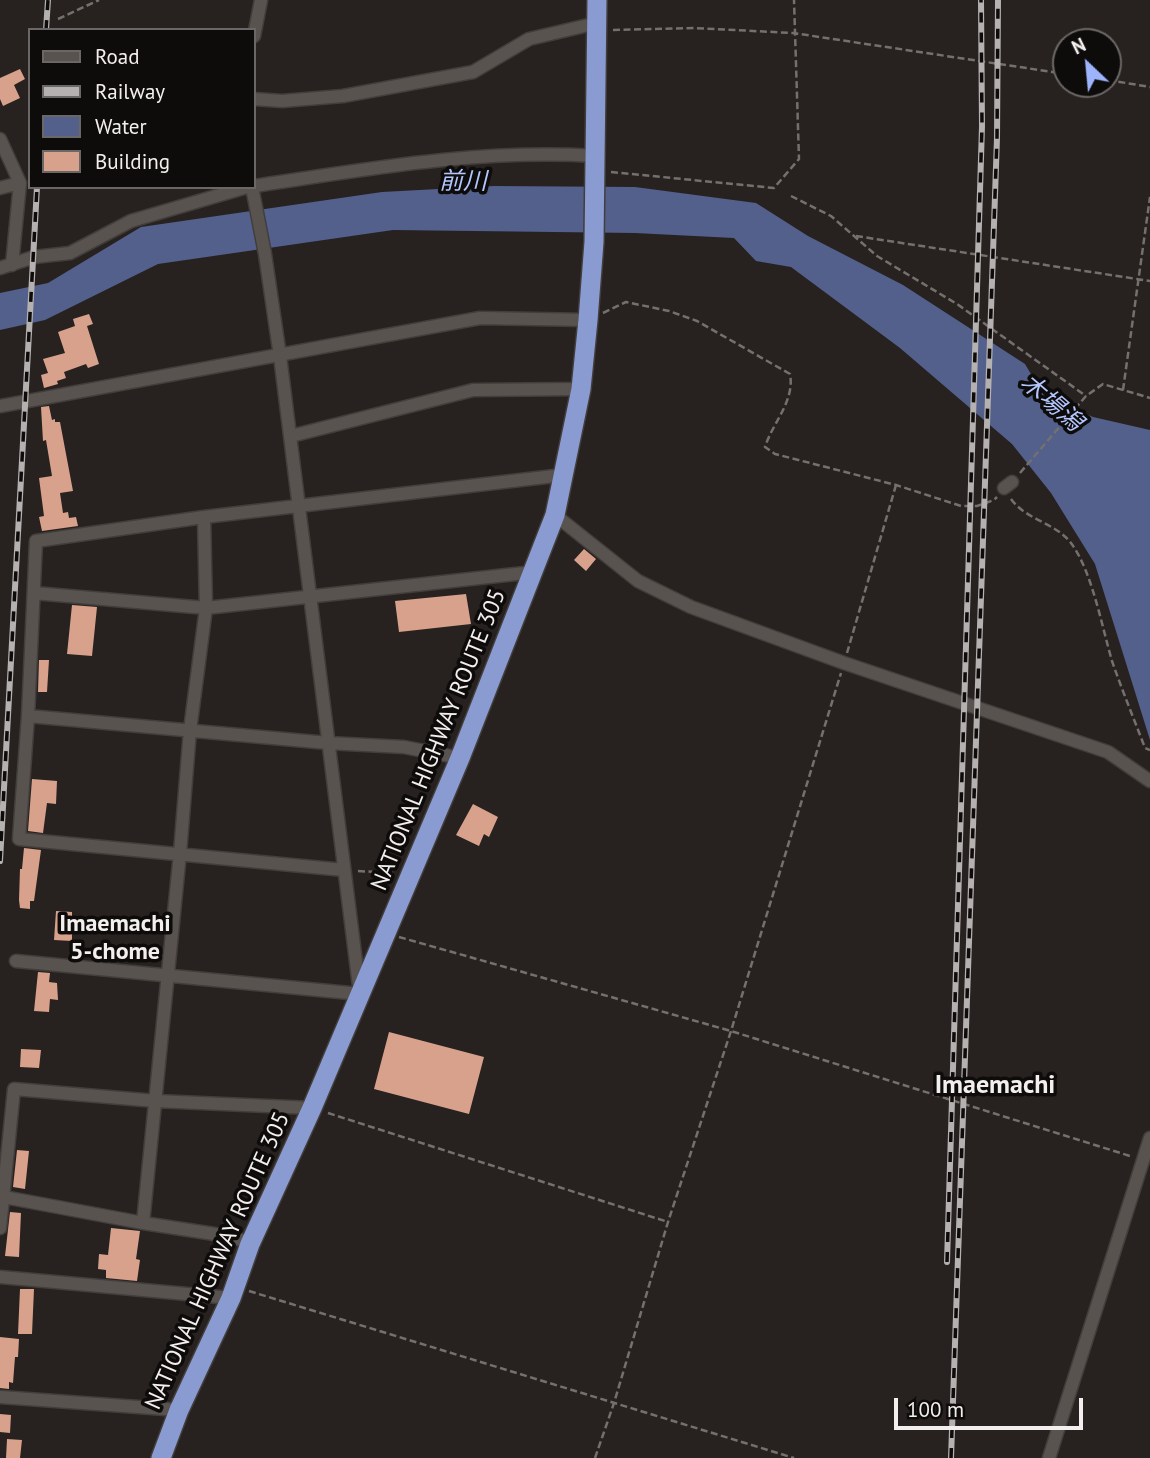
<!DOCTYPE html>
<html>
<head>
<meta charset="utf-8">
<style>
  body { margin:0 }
  #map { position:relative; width:1150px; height:1458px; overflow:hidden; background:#272220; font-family:"PT Sans",sans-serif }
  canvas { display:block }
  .legend { position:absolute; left:28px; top:28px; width:228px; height:161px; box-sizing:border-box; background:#0e0c0b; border:2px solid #6a6766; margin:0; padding:9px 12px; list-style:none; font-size:21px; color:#f3efee }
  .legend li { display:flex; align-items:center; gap:14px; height:35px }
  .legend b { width:35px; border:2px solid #6a6766 }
  .north { position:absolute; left:1052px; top:28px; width:70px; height:70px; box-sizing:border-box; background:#0e0c0b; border:2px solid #6a6766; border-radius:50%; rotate:334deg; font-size:19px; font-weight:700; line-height:28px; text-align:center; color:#f3efee }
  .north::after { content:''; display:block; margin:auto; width:24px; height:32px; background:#9db4fd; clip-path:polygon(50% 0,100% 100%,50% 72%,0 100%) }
  .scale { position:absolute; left:894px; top:1398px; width:189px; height:32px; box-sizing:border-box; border:4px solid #f3efee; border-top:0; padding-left:9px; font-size:21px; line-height:24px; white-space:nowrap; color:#f3efee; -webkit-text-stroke:5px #0e0c0b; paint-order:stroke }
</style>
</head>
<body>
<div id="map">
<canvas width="1150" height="1458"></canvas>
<ul class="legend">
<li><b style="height:9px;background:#595350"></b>Road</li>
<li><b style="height:9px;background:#b5b1b0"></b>Railway</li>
<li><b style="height:19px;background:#53608c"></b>Water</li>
<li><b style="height:19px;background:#d8a18b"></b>Building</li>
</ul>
<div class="north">N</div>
<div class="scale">100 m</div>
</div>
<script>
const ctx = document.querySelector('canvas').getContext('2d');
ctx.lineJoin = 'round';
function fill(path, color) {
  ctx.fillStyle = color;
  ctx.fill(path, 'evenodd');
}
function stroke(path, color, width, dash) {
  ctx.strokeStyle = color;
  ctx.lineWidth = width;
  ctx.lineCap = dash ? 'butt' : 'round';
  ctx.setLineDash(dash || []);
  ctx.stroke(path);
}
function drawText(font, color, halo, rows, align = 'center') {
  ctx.font = font + ' "PT Sans","Noto Sans JP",sans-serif';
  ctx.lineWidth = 7;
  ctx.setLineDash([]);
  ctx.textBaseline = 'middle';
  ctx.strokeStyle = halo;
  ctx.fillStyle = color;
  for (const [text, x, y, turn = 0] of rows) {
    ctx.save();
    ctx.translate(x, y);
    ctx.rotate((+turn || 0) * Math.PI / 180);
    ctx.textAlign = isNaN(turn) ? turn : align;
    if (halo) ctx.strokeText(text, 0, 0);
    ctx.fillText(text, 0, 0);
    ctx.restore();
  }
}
fill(new Path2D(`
  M 494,186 L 635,187 L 756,203 L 808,236 L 903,285 L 1025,364 L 1044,396 L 1093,417 L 1150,430 L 1150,740 L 1095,564 L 1051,493 L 1012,444 L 900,348 L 791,267 L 756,261 L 734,238 L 635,233 L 393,230 L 158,264 L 45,320 L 0,330 L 0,293 L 48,283 L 141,227 L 382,192 Z`), '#53608c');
fill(new Path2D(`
  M 20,69 L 25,79 L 14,85 L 20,98 L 3,106 L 0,99 L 0,78 Z
  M 89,314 L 93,324 L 87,326 L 99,364 L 88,368 L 86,364 L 64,372 L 66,378 L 57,381 L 58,384 L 44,388 L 41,375 L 48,373 L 43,359 L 65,353 L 58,332 L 75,326 L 73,319 Z
  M 49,406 L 52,420 L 55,419 L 55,422 L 60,422 L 73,491 L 60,493 L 63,513 L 68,512 L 69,518 L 76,517 L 78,526 L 42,531 L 39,517 L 44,516 L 39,478 L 52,476 L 46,440 L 43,441 L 41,407 Z
  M 584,549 L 596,559 L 586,571 L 574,560 Z
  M 466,594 L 471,624 L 399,632 L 395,601 Z
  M 72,605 L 97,607 L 92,656 L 67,654 Z
  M 39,660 L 49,660 L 47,692 L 38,692 Z
  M 32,779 L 57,781 L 56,804 L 47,803 L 43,833 L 28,831 Z
  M 473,804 L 498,817 L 489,837 L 484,834 L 479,846 L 456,835 Z
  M 24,848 L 41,850 L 34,901 L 30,901 L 30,909 L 20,908 L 19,900 L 20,869 L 22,869 Z
  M 56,911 L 72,912 L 72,941 L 54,940 Z
  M 38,972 L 50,973 L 49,982 L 57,983 L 58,1000 L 50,999 L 49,1012 L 34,1011 Z
  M 389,1032 L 484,1057 L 469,1114 L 374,1089 Z
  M 21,1049 L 41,1050 L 39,1068 L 20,1067 Z
  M 17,1150 L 29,1151 L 25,1189 L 13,1187 Z
  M 10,1212 L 21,1213 L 19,1257 L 5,1256 Z
  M 111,1228 L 140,1231 L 136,1259 L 140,1260 L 137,1281 L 106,1278 L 106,1270 L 98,1269 L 99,1254 L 108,1255 Z
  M 20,1289 L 34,1289 L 32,1334 L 18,1334 Z
  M 0,1337 L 19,1339 L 18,1357 L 15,1357 L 13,1383 L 9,1382 L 9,1389 L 0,1388 Z
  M 0,1414 L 11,1415 L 10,1433 L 0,1432 Z
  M 7,1439 L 22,1440 L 20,1458 L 6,1458 Z`), '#d8a18b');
const minor = new Path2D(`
  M 254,36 L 261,0
  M 254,99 L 282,101 L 343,96 L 473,72 L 529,39 L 597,23
  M 0,139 L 20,183 L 12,265
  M 254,186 C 368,169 479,149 595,156
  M 0,188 L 20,183
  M 0,268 L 34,257 L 70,253 L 131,221 L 247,187
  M 0,406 L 480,318 L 588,320
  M 291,436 L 473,390 L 581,389
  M 1004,488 L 1012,482
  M 555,515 L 638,581 L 691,607 L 844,663 L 1108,752 L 1150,781
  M 204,517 L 36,541 L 28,716 L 19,839 L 344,870
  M 34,593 L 206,608 L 534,572
  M 28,716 L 328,743 L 404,747 L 460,758
  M 16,961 L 360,994 L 280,356 L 265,254 L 252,187
  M 4,1197 L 143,1223 L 234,1237 L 250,1244
  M 143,1223 L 180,853 L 190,730 L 206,608 L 204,517 L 563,475
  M 0,1228 L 14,1089 L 156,1101 L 312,1108
  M 0,1277 L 231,1298
  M 0,1397 L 179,1410
  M 1049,1458 L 1150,1138`);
const trunk = new Path2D(`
  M 161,1458 L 179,1410 L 231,1298 L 250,1244 L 312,1108 L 460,758 L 555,515 L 581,389 L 588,320 L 594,242 L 597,0`);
stroke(minor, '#423e3c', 15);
stroke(trunk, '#423e3c', 22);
stroke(new Path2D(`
  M 58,19 L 99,0
  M 613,30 L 694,28 L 793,33 L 1066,74
  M 1108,80 L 1150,87
  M 611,172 L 774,188 L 799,159 L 794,0
  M 791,196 L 831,216 L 877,256 L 957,304 L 1086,396
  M 856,236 L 1150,281
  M 603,313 L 626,302 L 669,311 L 697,321 L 790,374 C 795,401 773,422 765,447 L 775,454 L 896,485 L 961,506 L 977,506 L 994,500 L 997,497
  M 1123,390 L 1150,197
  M 1020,473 L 1086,396 L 1103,384 L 1150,398
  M 1011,499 C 1026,520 1056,523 1071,543 C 1092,571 1102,627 1112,661 C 1122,690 1134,719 1145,748 L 1150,750
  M 847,653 L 896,485
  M 358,871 L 393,873
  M 399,937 L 731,1031 L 1130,1156
  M 328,1113 L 668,1222
  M 249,1291 L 794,1458
  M 595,1458 L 614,1403 L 668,1222 L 731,1031 L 841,673`), '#74706e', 2.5, [7, 3.5]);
stroke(minor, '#595350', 12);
stroke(trunk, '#8a9bd2', 19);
const rail = new Path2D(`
  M 46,30 L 48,0
  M 0,861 L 37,187
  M 947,1262 L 982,126 L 981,0
  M 951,1458 L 997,138 L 998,0`);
stroke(rail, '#b5b1b0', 6);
stroke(rail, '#0e0c0b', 3.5, [10]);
drawText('23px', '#f3efee', '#0e0c0b', [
  ["NATIONAL HIGHWAY ROUTE 305",439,740,-68],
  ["NATIONAL HIGHWAY ROUTE 305",218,1261,-66]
]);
drawText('italic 24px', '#b3c6fe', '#0e0c0b', [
  ["前川",463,182],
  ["木場潟",1051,403,41]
]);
drawText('bold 24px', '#f3efee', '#0e0c0b', [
  ["Imaemachi",115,924],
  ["5-chome",115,952]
]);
drawText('bold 26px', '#f3efee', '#0e0c0b', [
  ["Imaemachi",995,1086]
]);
</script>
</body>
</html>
